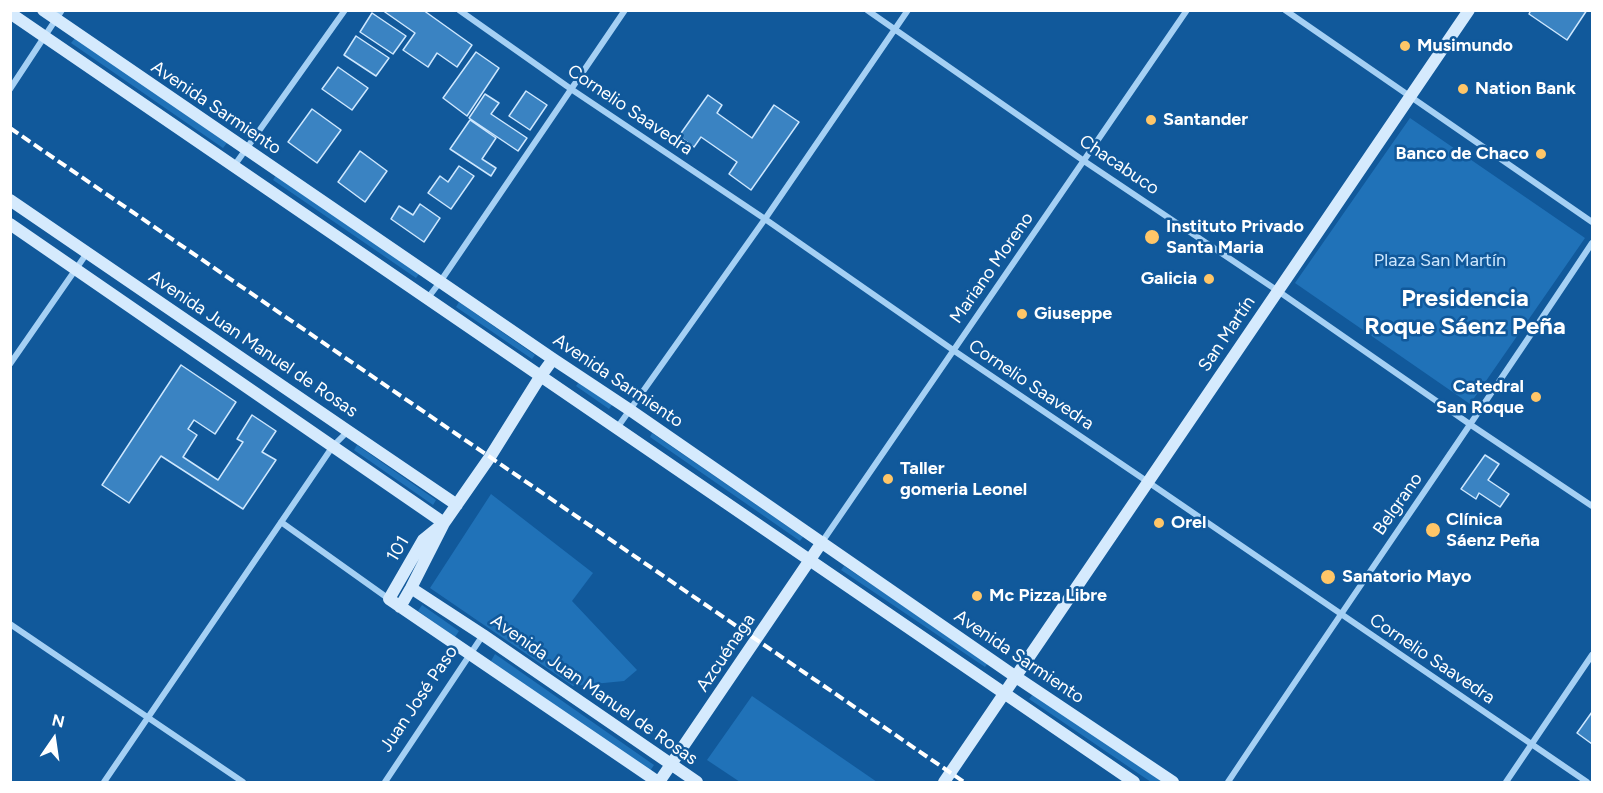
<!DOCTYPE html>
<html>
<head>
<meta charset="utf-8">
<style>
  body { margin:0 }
  #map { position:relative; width:1603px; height:793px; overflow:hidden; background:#11599b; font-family:Figtree,sans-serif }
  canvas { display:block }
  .frame { position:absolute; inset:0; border:12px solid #fff; pointer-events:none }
  .north { position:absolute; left:24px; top:709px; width:60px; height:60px; -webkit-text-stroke:4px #11599b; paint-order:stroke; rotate:13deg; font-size:16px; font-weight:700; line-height:24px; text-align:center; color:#fff }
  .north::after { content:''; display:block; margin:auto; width:21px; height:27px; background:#fff; clip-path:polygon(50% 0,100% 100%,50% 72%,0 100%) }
</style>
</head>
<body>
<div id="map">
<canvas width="1603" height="793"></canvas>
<div class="frame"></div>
<div class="north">N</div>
</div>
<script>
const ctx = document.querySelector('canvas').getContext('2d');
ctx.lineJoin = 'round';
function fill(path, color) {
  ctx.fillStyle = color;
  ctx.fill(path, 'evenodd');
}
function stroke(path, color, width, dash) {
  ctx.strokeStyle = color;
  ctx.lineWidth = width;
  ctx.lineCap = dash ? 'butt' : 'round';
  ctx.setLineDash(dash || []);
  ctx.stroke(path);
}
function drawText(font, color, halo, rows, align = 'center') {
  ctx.font = font + ' Figtree,sans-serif';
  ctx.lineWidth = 5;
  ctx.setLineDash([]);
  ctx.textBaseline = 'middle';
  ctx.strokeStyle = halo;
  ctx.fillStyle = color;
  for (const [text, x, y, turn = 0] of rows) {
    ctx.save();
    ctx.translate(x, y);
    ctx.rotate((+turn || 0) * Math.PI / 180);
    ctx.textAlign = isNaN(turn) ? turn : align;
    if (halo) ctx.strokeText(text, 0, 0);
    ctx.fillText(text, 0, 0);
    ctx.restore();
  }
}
fill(new Path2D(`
  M 75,38 L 227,143 L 223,148 L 71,43 Z
  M 1410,118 L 1585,238 L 1470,404 L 1295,283 Z
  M 276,175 L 419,274 L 416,278 L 273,180 Z
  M 459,302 L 535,355 L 532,359 L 456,307 Z
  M 579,382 L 612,405 L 609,409 L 576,386 Z
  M 652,433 L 803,537 L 800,541 L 650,437 Z
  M 357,445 L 436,500 L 433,505 L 354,450 Z
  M 491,494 L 593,573 L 572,601 L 637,670 L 624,681 L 573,686 L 430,588 Z
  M 844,566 L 988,663 L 985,667 L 841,570 Z
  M 422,605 L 459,631 L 455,637 L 418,611 Z
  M 495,654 L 654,765 L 650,771 L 491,661 Z
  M 1033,694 L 1163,782 L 1151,782 L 1029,699 Z
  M 752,696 L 877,782 L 740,782 L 707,760 Z`), '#2072b8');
const building = new Path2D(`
  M 382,10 L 423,10 L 472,45 L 457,67 L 437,53 L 428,67 L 403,50 L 415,33 Z
  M 1531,10 L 1587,10 L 1567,40 L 1529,14 Z
  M 372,13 L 406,36 L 393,54 L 360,32 Z
  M 356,36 L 389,58 L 376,76 L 344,55 Z
  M 476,52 L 499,68 L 467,116 L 443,98 Z
  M 338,67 L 368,88 L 352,110 L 322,89 Z
  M 526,91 L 547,105 L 530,130 L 509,116 Z
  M 485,94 L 499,103 L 491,114 L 527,138 L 518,151 L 469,118 Z
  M 708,95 L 722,105 L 717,113 L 752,138 L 774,105 L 799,122 L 751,190 L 729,174 L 737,162 L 701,137 L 694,147 L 679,136 Z
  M 312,109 L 341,130 L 317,163 L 288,142 Z
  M 470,120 L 496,138 L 482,159 L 496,168 L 491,176 L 450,149 Z
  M 360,151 L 387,171 L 365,202 L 338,182 Z
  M 459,166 L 474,176 L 451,209 L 428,193 L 440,176 L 448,182 Z
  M 420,204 L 440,218 L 424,242 L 391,219 L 399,206 L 413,215 Z
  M 181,365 L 236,402 L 215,434 L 194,420 L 188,429 L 197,435 L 183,457 L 218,480 L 243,442 L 237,439 L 252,415 L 276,431 L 262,452 L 276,460 L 243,509 L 161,456 L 129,503 L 102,485 Z
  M 1485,455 L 1499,464 L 1488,480 L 1509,494 L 1500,507 L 1479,493 L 1476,499 L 1461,489 Z
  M 1592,712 L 1592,744 L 1577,733 Z`);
fill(building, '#3a83c2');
stroke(building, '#cde7fe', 1.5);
stroke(new Path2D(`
  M 459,10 L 571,89 L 765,219 L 953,350 L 1148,482 L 1587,782
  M 867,10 L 1084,161 L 1278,291 L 1471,425 L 1592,506
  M 1285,10 L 1592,222
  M 10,89 L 62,10
  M 234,166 L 345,10
  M 427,299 L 440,282 L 625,10
  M 10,364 L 87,253
  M 617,428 L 765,219 L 908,10
  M 281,522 L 389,599
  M 822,542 L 1187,10
  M 10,624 L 243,782
  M 104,782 L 333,446 L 348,431
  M 385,782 L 483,635
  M 1228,782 C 1348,602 1472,424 1592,243
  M 1506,782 L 1592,655`), '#a5d0f4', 6);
stroke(new Path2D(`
  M 43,10 L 553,359 L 630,410 L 1016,677 L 1173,782
  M 10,13 L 1134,782
  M 10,200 L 348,431 L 457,505
  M 10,224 L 444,523
  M 444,523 L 423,540 L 389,599 L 658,782
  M 411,588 L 483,635 L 697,782
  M 400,607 L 411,588 L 444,523 L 490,457 L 540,377 L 553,359
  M 659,782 L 822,542
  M 944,782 L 1469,10`), '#d5eafd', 12);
stroke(new Path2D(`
  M 10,128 L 964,782`), '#fff', 4, [10, 4.5]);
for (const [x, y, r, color] of [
  [1405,46,6,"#ffc668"],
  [1463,89,6,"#ffc668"],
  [1151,120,6,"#ffc668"],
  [1541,154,6,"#ffc668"],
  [1152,237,8,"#ffc668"],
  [1209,279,6,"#ffc668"],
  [1022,314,6,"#ffc668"],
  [1536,397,6,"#ffc668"],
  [888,479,6,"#ffc668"],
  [1159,523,6,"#ffc668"],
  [1433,530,8,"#ffc668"],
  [1328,577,8,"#ffc668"],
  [977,596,6,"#ffc668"]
]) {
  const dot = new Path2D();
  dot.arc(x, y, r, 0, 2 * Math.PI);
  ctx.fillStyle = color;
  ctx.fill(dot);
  stroke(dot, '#11599b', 2);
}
drawText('bold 18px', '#fff', '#11599b', [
  ["Musimundo",1417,46],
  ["Nation Bank",1475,89],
  ["Santander",1163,120],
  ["Banco de Chaco",1529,154,"right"],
  ["Instituto Privado",1166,227],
  ["Santa Maria",1166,248],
  ["Galicia",1197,279,"right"],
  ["Giuseppe",1034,314],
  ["Catedral",1524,387,"right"],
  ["San Roque",1524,408,"right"],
  ["Taller",900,469],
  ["gomeria Leonel",900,490],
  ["Clínica",1446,520],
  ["Sáenz Peña",1446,541],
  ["Orel",1171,523],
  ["Sanatorio Mayo",1342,577],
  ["Mc Pizza Libre",989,596]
], 'left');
drawText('18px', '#fff', '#11599b', [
  ["Avenida Sarmiento",216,108,34],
  ["Cornelio Saavedra",630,110,34],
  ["Chacabuco",1119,165,34],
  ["Mariano Moreno",992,268,-55],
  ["San Martín",1227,334,-56],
  ["Avenida Juan Manuel de Rosas",253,344,34],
  ["Avenida Sarmiento",618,381,34],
  ["Cornelio Saavedra",1031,385,34],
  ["Belgrano",1398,504,-55],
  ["101",398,549,-59],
  ["Azcuénaga",726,653,-56],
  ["Avenida Sarmiento",1019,657,34],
  ["Cornelio Saavedra",1432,659,34],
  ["Avenida Juan Manuel de Rosas",594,690,35],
  ["Juan José Paso",419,699,-56]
]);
drawText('18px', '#cde7fe', '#11599b', [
  ["Plaza San Martín",1440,261]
]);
drawText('bold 24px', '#fff', '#11599b', [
  ["Presidencia",1465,299],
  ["Roque Sáenz Peña",1465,327]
]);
</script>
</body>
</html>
